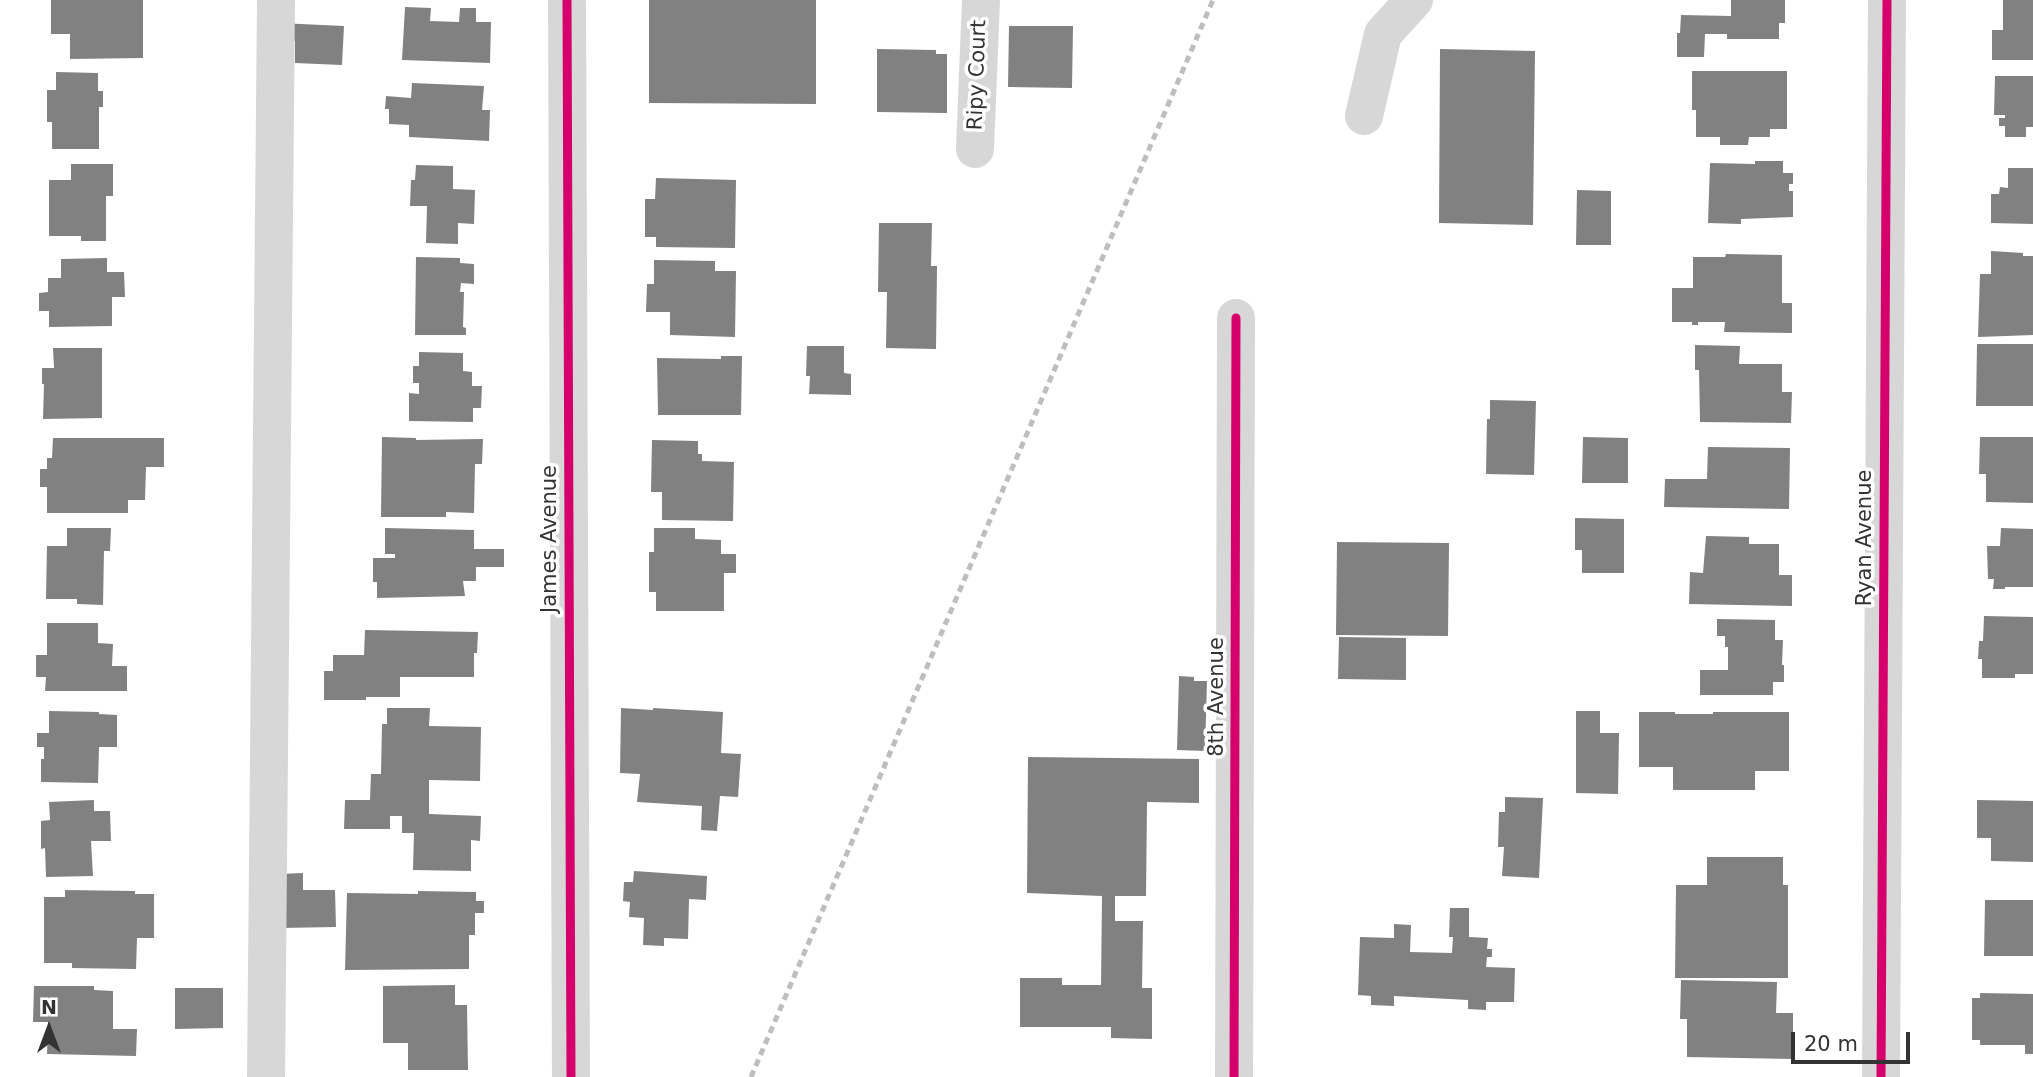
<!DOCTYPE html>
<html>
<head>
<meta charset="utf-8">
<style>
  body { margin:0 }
  #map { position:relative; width:2033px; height:1077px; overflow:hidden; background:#fff; font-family:"DejaVu Sans",sans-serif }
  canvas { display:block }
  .north { position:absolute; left:14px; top:993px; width:70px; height:70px; -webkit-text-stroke:5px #fff; paint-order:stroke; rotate:0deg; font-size:19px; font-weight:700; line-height:28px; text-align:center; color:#333 }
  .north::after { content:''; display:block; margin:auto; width:24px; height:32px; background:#333; clip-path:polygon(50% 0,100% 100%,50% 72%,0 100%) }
  .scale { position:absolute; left:1791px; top:1032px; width:119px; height:32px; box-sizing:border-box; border:4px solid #333; border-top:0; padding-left:9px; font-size:21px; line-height:24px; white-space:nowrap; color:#333; -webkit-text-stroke:5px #fff; paint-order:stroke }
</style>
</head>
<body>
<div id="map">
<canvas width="2033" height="1077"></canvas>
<div class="north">N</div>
<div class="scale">20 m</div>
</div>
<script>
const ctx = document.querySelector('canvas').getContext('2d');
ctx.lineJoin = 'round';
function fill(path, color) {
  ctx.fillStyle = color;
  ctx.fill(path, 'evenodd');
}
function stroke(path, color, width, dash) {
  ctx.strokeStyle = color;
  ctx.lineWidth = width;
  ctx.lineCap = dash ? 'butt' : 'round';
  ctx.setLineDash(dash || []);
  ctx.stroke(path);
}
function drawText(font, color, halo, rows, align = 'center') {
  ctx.font = font + ' "DejaVu Sans",sans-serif';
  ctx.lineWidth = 7;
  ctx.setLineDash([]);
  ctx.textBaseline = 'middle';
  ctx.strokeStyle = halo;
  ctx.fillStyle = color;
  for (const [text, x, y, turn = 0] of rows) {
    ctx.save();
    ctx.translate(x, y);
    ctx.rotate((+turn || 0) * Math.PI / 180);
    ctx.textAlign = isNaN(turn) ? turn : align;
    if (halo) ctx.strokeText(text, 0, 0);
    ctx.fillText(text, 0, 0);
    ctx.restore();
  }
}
fill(new Path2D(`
  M 51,0 L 143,0 L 143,58 L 70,59 L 70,34 L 51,34 Z
  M 649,0 L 816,0 L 816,104 L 649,103 Z
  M 1731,0 L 1785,0 L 1785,23 L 1779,23 L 1779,39 L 1727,39 L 1727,34 L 1705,34 L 1704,57 L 1677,57 L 1677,33 L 1680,33 L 1681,15 L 1731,16 Z
  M 2003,0 L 2033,0 L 2033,60 L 1992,60 L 1992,30 L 2003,30 Z
  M 405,7 L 431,8 L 430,21 L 459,22 L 460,8 L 476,8 L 476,22 L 491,22 L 490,63 L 402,60 Z
  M 279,23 L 344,26 L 342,65 L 295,63 L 295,41 L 279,40 Z
  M 1009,26 L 1073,26 L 1072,88 L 1008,87 Z
  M 877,49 L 936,50 L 936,54 L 947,54 L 947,113 L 877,112 Z
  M 1440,49 L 1535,51 L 1533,225 L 1439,223 Z
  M 1692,71 L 1787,71 L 1787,129 L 1770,129 L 1770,137 L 1749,137 L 1748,145 L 1720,145 L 1720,137 L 1696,137 L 1696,110 L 1692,110 Z
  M 56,72 L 98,73 L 98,91 L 103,91 L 103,107 L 99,107 L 99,149 L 52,149 L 52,122 L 47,122 L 47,90 L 56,90 Z
  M 1995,76 L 2033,76 L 2033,127 L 2026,127 L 2026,137 L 2005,137 L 2005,126 L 1999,126 L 1999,118 L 2005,118 L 2005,115 L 1994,115 Z
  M 412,83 L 484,86 L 482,110 L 490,110 L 489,141 L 409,137 L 409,125 L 389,124 L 389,109 L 385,109 L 386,96 L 411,98 Z
  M 1755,161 L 1783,161 L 1783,173 L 1793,173 L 1793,184 L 1789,184 L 1789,191 L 1793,191 L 1793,217 L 1741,219 L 1741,224 L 1708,223 L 1710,163 L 1755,164 Z
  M 71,164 L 113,164 L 113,196 L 106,196 L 106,241 L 81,241 L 81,236 L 49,236 L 49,180 L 71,180 Z
  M 416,165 L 453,166 L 453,189 L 475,190 L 474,224 L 458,223 L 458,244 L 426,243 L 427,206 L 410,206 L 411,180 L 415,180 Z
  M 2008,168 L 2033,168 L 2033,224 L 1991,223 L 1991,194 L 1999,194 L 2000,187 L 2008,188 Z
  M 656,178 L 736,180 L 735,248 L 656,247 L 656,237 L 645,237 L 645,199 L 655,199 Z
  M 1577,190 L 1611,191 L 1611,245 L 1576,245 Z
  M 879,223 L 932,223 L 931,266 L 937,266 L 936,349 L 886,348 L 887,292 L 878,292 Z
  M 1991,251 L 2023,253 L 2023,256 L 2033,256 L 2033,335 L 1978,337 L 1980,274 L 1991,274 Z
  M 1726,254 L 1782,255 L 1782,303 L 1792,303 L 1792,333 L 1724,332 L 1725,322 L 1698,322 L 1698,325 L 1692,325 L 1692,322 L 1672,322 L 1672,288 L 1693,288 L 1693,257 L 1725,257 Z
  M 416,257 L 460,258 L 460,263 L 474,264 L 474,284 L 461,283 L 460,292 L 464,292 L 463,327 L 466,328 L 466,335 L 415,335 Z
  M 107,258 L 107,272 L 124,272 L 125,297 L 112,297 L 112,326 L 49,327 L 49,311 L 39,311 L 39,293 L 48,292 L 48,278 L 61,278 L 61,259 Z
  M 654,260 L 715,261 L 715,271 L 736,271 L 735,337 L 670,335 L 670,312 L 646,312 L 647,284 L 654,284 Z
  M 1977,344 L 2033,344 L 2033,406 L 1976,406 Z
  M 1695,345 L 1740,346 L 1739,364 L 1782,364 L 1782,392 L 1792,392 L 1791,423 L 1700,422 L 1699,370 L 1695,370 Z
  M 807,346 L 844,346 L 844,373 L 851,374 L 851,395 L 809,394 L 810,376 L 806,376 Z
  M 53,348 L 102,348 L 102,418 L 43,419 L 44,384 L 42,384 L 42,368 L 54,368 Z
  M 419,352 L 463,353 L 463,371 L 472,372 L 472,386 L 482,386 L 481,408 L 473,408 L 473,422 L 409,421 L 409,393 L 419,394 L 419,383 L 413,383 L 413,366 L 419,366 Z
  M 721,356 L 742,356 L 741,415 L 658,415 L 657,358 L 721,359 Z
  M 1490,400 L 1536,401 L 1534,475 L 1486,474 L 1487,419 L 1490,419 Z
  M 382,437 L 416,438 L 416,440 L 483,439 L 482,464 L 475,464 L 474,513 L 446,512 L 446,517 L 381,517 Z
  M 1583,437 L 1628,438 L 1628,483 L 1582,483 Z
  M 1980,437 L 2033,437 L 2033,503 L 1986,502 L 1986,474 L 1979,474 Z
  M 53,438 L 164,438 L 164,467 L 146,467 L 145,500 L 128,500 L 128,513 L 47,513 L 47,487 L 40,487 L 40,469 L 47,469 L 47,458 L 52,458 Z
  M 652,440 L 698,441 L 698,454 L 702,454 L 702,461 L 734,462 L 733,521 L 662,520 L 662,492 L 651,492 Z
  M 1708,447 L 1790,448 L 1789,509 L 1664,507 L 1665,479 L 1707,479 Z
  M 1575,518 L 1624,519 L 1624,573 L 1582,573 L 1582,550 L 1575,550 Z
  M 67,528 L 111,528 L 110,551 L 104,551 L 103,605 L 77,604 L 77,599 L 46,599 L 47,546 L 67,546 Z
  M 385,528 L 474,530 L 474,549 L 504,549 L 504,567 L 476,567 L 476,581 L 463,581 L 465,596 L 377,598 L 377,582 L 373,582 L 373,558 L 395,558 L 395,554 L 385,554 Z
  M 654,528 L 695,528 L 695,539 L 721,540 L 721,554 L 736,554 L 736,573 L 724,573 L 724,611 L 656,611 L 656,592 L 649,592 L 649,552 L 654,552 Z
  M 2001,528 L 2033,529 L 2033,587 L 2005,587 L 2005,589 L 1993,589 L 1994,579 L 1988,579 L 1987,546 L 2000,546 Z
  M 1706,536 L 1749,537 L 1749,544 L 1779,544 L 1779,575 L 1792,575 L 1792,606 L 1689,604 L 1690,572 L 1703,573 Z
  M 1337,542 L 1449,543 L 1448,636 L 1336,635 Z
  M 1984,616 L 2033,617 L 2033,674 L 2015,674 L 2015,678 L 1982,678 L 1982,659 L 1978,659 L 1979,641 L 1983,641 Z
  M 1717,619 L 1775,620 L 1775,640 L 1783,640 L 1782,665 L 1784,665 L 1784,682 L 1773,682 L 1773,695 L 1700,695 L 1700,670 L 1728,670 L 1728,647 L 1725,647 L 1725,636 L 1717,636 Z
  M 47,623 L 98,623 L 98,643 L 113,644 L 112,666 L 127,666 L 127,691 L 45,691 L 46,677 L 36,677 L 36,655 L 47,655 Z
  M 365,630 L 478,632 L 477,653 L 474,653 L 474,677 L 400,677 L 400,697 L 366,697 L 366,700 L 324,700 L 324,671 L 333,671 L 333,655 L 364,655 Z
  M 1339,637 L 1406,638 L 1406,680 L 1338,679 Z
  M 1179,676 L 1194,677 L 1194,681 L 1207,681 L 1205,751 L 1177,750 Z
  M 387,708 L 430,708 L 429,726 L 481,727 L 480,781 L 429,780 L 429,814 L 481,816 L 480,841 L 471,840 L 471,871 L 413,870 L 414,833 L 402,833 L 402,816 L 390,816 L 390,829 L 344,829 L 345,800 L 370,800 L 371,774 L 381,774 L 382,724 L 387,724 Z
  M 621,708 L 653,710 L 653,708 L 723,712 L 721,753 L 741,754 L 738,797 L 720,796 L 717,831 L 701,830 L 702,806 L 637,802 L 640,774 L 620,773 Z
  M 49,711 L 99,712 L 99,714 L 117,715 L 117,747 L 99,747 L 98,783 L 41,782 L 41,759 L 44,759 L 44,747 L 37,747 L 37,733 L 49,733 Z
  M 1576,711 L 1600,711 L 1600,733 L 1619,733 L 1618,794 L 1576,793 Z
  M 1639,712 L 1675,712 L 1675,714 L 1713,714 L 1713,712 L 1789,712 L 1789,771 L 1755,771 L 1755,790 L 1673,790 L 1673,767 L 1639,767 Z
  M 1028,757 L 1199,759 L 1199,803 L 1147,802 L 1146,896 L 1115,896 L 1115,921 L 1143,921 L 1142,988 L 1152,988 L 1152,1039 L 1111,1038 L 1111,1027 L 1020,1027 L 1020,978 L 1062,978 L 1062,985 L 1101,985 L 1102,896 L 1027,893 Z
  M 1505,797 L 1543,798 L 1539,878 L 1502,876 L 1504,847 L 1498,847 L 1499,812 L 1505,812 Z
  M 94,800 L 94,811 L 110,811 L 111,841 L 91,841 L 93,876 L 46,877 L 45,848 L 41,849 L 41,821 L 50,820 L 49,802 Z
  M 1977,800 L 2033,801 L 2033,862 L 1991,861 L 1991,838 L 1977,838 Z
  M 1707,857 L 1783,857 L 1783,885 L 1788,885 L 1788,978 L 1675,978 L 1676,885 L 1707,885 Z
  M 634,871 L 707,876 L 706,900 L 689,899 L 688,939 L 664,938 L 664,946 L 643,945 L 644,918 L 629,917 L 630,902 L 623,901 L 624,882 L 633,882 Z
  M 303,873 L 303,890 L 335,890 L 336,927 L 280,928 L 279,874 Z
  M 65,890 L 135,891 L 135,894 L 154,894 L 154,938 L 137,938 L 136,969 L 72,968 L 72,963 L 44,963 L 44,897 L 65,897 Z
  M 418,891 L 476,892 L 476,901 L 484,901 L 484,913 L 475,913 L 475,935 L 469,935 L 469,969 L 345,970 L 347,893 L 418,894 Z
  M 1985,900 L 2033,900 L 2033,956 L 1984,956 Z
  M 1450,908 L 1469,908 L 1469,937 L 1488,938 L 1487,949 L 1492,949 L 1492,957 L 1487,957 L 1486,967 L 1515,968 L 1514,1002 L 1486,1002 L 1486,1010 L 1468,1009 L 1468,1000 L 1394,996 L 1394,1006 L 1371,1005 L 1371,996 L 1358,995 L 1360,937 L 1394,938 L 1394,924 L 1411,925 L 1410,952 L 1452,953 L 1453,937 L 1449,937 Z
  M 1681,980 L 1777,982 L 1776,1013 L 1793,1013 L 1793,1059 L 1687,1057 L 1687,1019 L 1680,1019 Z
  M 455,985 L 455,1005 L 467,1005 L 468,1070 L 408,1070 L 408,1043 L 383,1043 L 383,986 Z
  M 34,986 L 94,986 L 94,990 L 113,991 L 113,1029 L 137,1029 L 136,1056 L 47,1054 L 48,1022 L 33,1022 Z
  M 175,988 L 223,988 L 223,1028 L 175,1029 Z
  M 1980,993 L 2033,994 L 2033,1054 L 2025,1054 L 2025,1045 L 1980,1045 L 1980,1040 L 1972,1040 L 1972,998 L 1980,998 Z`), '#818181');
stroke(new Path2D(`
  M 567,0 L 571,1077
  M 1364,116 L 1383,34 L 1414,0
  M 975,149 L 981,0
  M 266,1077 L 276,0
  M 1234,1077 L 1236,318
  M 1881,1077 L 1887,0`), '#d7d7d7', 38);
stroke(new Path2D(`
  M 751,1077 L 1213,0`), '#bebebe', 5, [7, 5]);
stroke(new Path2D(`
  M 567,0 L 571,1077
  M 1234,1077 L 1236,318
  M 1881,1077 L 1887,0`), '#d6006c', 9);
drawText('21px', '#333', '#fff', [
  ["Ripy Court",978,75,-88],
  ["Ryan Avenue",1866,538,-90],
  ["James Avenue",551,539,-90],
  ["8th Avenue",1218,697,-90]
]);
</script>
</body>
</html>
